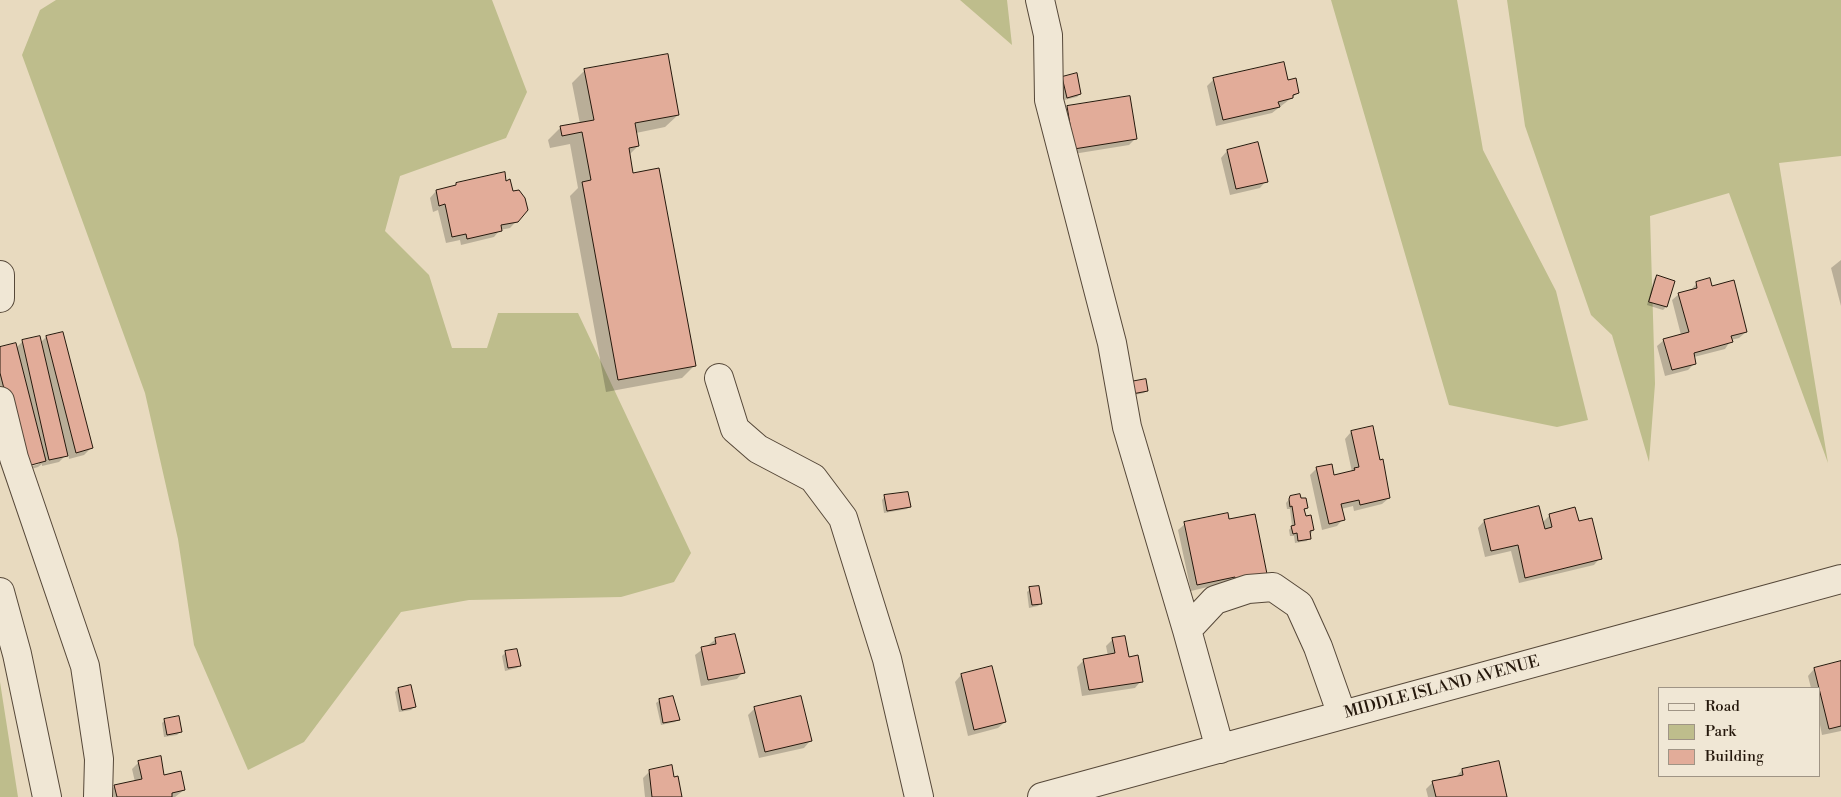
<!DOCTYPE html>
<html>
<head>
<meta charset="utf-8">
<style>
  body { margin:0 }
  #map { position:relative; width:1841px; height:797px; overflow:hidden; background:#e8dabf; font-family:"Libre Bodoni",serif }
  canvas { display:block }
  .legend { position:absolute; left:1658px; top:687px; width:162px; height:90px; box-sizing:border-box; background:#f0e7d5; border:1px solid #9f9485; margin:0; padding:6px 9px; list-style:none; font-size:15px; color:#25180c }
  .legend li { display:flex; align-items:center; gap:10px; height:25px }
  .legend b { width:25px; border:1px solid #9f9485 }
</style>
</head>
<body>
<div id="map">
<canvas width="1841" height="797"></canvas>
<ul class="legend">
<li><b style="height:6px;background:#f0e7d5"></b>Road</li>
<li><b style="height:14px;background:#bebd8c"></b>Park</li>
<li><b style="height:14px;background:#e2ac99"></b>Building</li>
</ul>
</div>
<script>
const ctx = document.querySelector('canvas').getContext('2d');
ctx.lineJoin = 'round';
function fill(path, color) {
  ctx.fillStyle = color;
  ctx.fill(path, 'evenodd');
}
function stroke(path, color, width, dash) {
  ctx.strokeStyle = color;
  ctx.lineWidth = width;
  ctx.lineCap = dash ? 'butt' : 'round';
  ctx.setLineDash(dash || []);
  ctx.stroke(path);
}
function drawText(font, color, halo, rows, align = 'center') {
  ctx.font = font + ' "Libre Bodoni",serif';
  ctx.lineWidth = 5;
  ctx.setLineDash([]);
  ctx.textBaseline = 'middle';
  ctx.strokeStyle = halo;
  ctx.fillStyle = color;
  for (const [text, x, y, turn = 0] of rows) {
    ctx.save();
    ctx.translate(x, y);
    ctx.rotate((+turn || 0) * Math.PI / 180);
    ctx.textAlign = isNaN(turn) ? turn : align;
    if (halo) ctx.strokeText(text, 0, 0);
    ctx.fillText(text, 0, 0);
    ctx.restore();
  }
}
fill(new Path2D(`
  M 56,0 L 492,0 L 527,92 L 506,138 L 400,176 L 385,231 L 429,275 L 452,348 L 487,348 L 498,313 L 578,313 L 691,553 L 674,582 L 621,597 L 469,600 L 401,612 L 304,742 L 248,770 L 194,645 L 178,539 L 145,393 L 22,55 L 40,10 Z
  M 960,0 L 1007,0 L 1012,45 Z
  M 1331,0 L 1457,0 L 1483,150 L 1556,291 L 1588,420 L 1557,427 L 1449,405 Z
  M 1507,0 L 1841,0 L 1841,156 L 1779,163 L 1828,463 L 1729,193 L 1650,216 L 1655,384 L 1649,462 L 1612,335 L 1591,315 L 1525,126 Z
  M 0,682 L 18,797 L 0,797 Z`), '#bebd8c');
fill(new Path2D(`
  M 585,70 L 678,115 L 665,127 L 636,133 L 638,146 L 629,155 L 632,174 L 694,366 L 682,378 L 606,392 L 570,196 L 578,188 L 570,144 L 550,148 L 548,140 L 561,127 L 580,124 L 572,83 Z
  M 1063,78 L 1080,94 L 1077,97 L 1064,100 L 1060,81 Z
  M 1214,79 L 1287,82 L 1298,93 L 1272,113 L 1216,126 L 1207,86 Z
  M 1067,107 L 1136,138 L 1129,145 L 1067,155 L 1061,114 Z
  M 1227,151 L 1266,181 L 1260,188 L 1230,195 L 1221,158 Z
  M 506,182 L 527,210 L 510,228 L 500,230 L 494,237 L 461,245 L 460,240 L 446,243 L 438,210 L 433,212 L 430,198 L 436,191 L 453,187 L 457,184 Z
  M 1841,260 L 1841,306 L 1831,268 Z
  M 1657,276 L 1674,281 L 1666,307 L 1663,310 L 1647,305 L 1654,279 Z
  M 1697,283 L 1711,287 L 1746,332 L 1739,338 L 1731,340 L 1725,349 L 1694,357 L 1695,363 L 1688,370 L 1665,376 L 1657,346 L 1664,340 L 1681,335 L 1672,300 L 1679,294 L 1690,291 Z
  M 46,337 L 91,448 L 84,455 L 69,459 L 68,453 L 59,462 L 42,466 L 42,464 L 38,467 L 18,473 L 0,404 L 0,348 L 16,348 L 22,342 L 39,338 L 40,343 ZM 39,462 L 39,464 L 19,470 Z
  M 1127,387 L 1147,390 L 1144,393 L 1129,396 Z
  M 1372,428 L 1389,498 L 1382,504 L 1354,511 L 1353,506 L 1341,509 L 1343,519 L 1337,526 L 1322,530 L 1310,475 L 1317,468 L 1333,476 L 1352,472 L 1345,439 L 1351,432 Z
  M 885,496 L 910,506 L 907,509 L 884,513 L 882,500 Z
  M 1291,497 L 1306,508 L 1303,511 L 1313,530 L 1307,541 L 1295,543 L 1294,536 L 1290,536 L 1289,530 L 1292,526 L 1290,509 L 1287,509 L 1286,503 Z
  M 1550,515 L 1578,523 L 1600,558 L 1594,565 L 1519,583 L 1511,551 L 1485,557 L 1478,528 L 1484,521 L 1542,523 Z
  M 1228,521 L 1266,573 L 1191,591 L 1178,530 L 1185,524 Z
  M 1030,589 L 1041,603 L 1038,606 L 1029,608 L 1027,592 Z
  M 716,639 L 743,672 L 737,679 L 701,686 L 695,655 Z
  M 1113,639 L 1128,658 L 1141,681 L 1135,688 L 1082,696 L 1077,667 L 1084,660 L 1108,656 L 1106,646 Z
  M 516,650 L 520,665 L 517,668 L 505,671 L 502,656 L 505,653 Z
  M 1841,662 L 1841,731 L 1822,735 L 1820,725 L 1820,688 L 1811,688 L 1808,676 L 1814,669 Z
  M 961,675 L 1005,722 L 998,728 L 968,736 L 955,682 Z
  M 398,689 L 414,707 L 411,710 L 399,712 L 395,692 Z
  M 660,700 L 678,719 L 675,722 L 661,725 L 656,703 Z
  M 755,708 L 810,741 L 804,748 L 759,758 L 748,715 Z
  M 165,720 L 180,732 L 177,735 L 164,737 L 162,723 Z
  M 139,762 L 184,790 L 175,797 L 109,797 L 108,793 L 115,786 L 135,782 L 132,769 Z
  M 1462,770 L 1505,797 L 1428,797 L 1426,789 L 1433,782 L 1456,777 Z
  M 650,771 L 673,778 L 681,797 L 645,797 L 643,778 Z`), '#0003');
const building = new Path2D(`
  M 668,54 L 679,115 L 635,123 L 639,146 L 629,148 L 633,173 L 659,168 L 696,366 L 618,380 L 582,182 L 591,180 L 582,132 L 562,136 L 560,126 L 594,120 L 584,69 Z
  M 1284,62 L 1288,80 L 1296,78 L 1299,93 L 1293,95 L 1293,98 L 1278,102 L 1280,107 L 1223,120 L 1213,78 Z
  M 1077,73 L 1081,94 L 1067,98 L 1062,77 Z
  M 1130,96 L 1137,139 L 1074,149 L 1067,106 Z
  M 1258,142 L 1268,182 L 1236,189 L 1227,150 Z
  M 505,172 L 506,181 L 510,179 L 513,191 L 519,190 L 525,198 L 528,210 L 518,222 L 501,225 L 502,231 L 467,239 L 466,234 L 452,237 L 445,204 L 439,206 L 436,190 L 456,185 L 456,183 Z
  M 1657,275 L 1675,281 L 1667,307 L 1649,302 Z
  M 1710,278 L 1712,286 L 1734,280 L 1747,332 L 1731,336 L 1733,342 L 1694,353 L 1696,364 L 1672,370 L 1663,339 L 1689,332 L 1678,293 L 1697,288 L 1696,282 Z
  M 63,332 L 93,448 L 76,453 L 46,336 Z
  M 40,336 L 68,456 L 49,460 L 22,340 Z
  M 16,343 L 46,461 L 24,467 L 0,373 L 0,347 Z
  M 1146,379 L 1148,391 L 1132,394 L 1130,382 Z
  M 1373,426 L 1380,460 L 1383,459 L 1390,498 L 1360,505 L 1359,500 L 1341,504 L 1345,520 L 1329,524 L 1316,467 L 1332,464 L 1334,475 L 1355,470 L 1354,468 L 1359,467 L 1351,431 Z
  M 908,492 L 911,507 L 887,511 L 884,495 Z
  M 1300,494 L 1301,498 L 1306,498 L 1308,508 L 1304,509 L 1306,516 L 1311,515 L 1314,530 L 1310,531 L 1311,539 L 1298,541 L 1297,533 L 1293,534 L 1291,526 L 1295,525 L 1292,506 L 1290,507 L 1289,499 L 1290,496 Z
  M 1539,506 L 1545,529 L 1552,527 L 1549,514 L 1575,507 L 1579,521 L 1592,518 L 1602,559 L 1525,578 L 1518,545 L 1491,551 L 1484,520 Z
  M 1228,513 L 1229,519 L 1255,514 L 1267,574 L 1236,581 L 1235,577 L 1197,585 L 1184,522 Z
  M 1039,586 L 1042,604 L 1032,605 L 1029,587 Z
  M 735,634 L 745,673 L 708,680 L 701,647 L 716,644 L 715,638 Z
  M 1125,636 L 1129,657 L 1138,655 L 1143,682 L 1089,690 L 1083,659 L 1115,653 L 1112,638 Z
  M 517,649 L 521,666 L 508,668 L 505,651 Z
  M 1841,661 L 1841,726 L 1829,729 L 1814,668 Z
  M 992,666 L 1006,722 L 974,730 L 961,674 Z
  M 411,685 L 416,707 L 402,710 L 398,688 Z
  M 673,696 L 680,720 L 663,723 L 659,699 Z
  M 801,696 L 812,741 L 765,752 L 754,707 Z
  M 179,716 L 182,732 L 167,735 L 164,719 Z
  M 161,756 L 164,775 L 181,771 L 185,790 L 172,793 L 172,797 L 117,797 L 114,785 L 142,779 L 138,761 Z
  M 1499,761 L 1507,797 L 1436,797 L 1432,781 L 1463,775 L 1462,769 Z
  M 672,765 L 674,777 L 678,776 L 682,797 L 652,797 L 649,770 Z`);
fill(building, '#e2ac99');
stroke(building, '#25180c', 1);
const minor = new Path2D(`
  M 1040,0 L 1048,35 L 1049,100 L 1112,343 L 1127,427 L 1187,630
  M 0,275 L 0,298
  M 719,378 L 735,429 L 758,449 L 813,478 L 843,518 L 887,659 L 919,797
  M 0,401 L 14,458 L 85,666 L 99,759 L 98,797
  M 0,592 L 17,654 L 47,797
  M 1220,749 L 1187,630 L 1215,600 L 1248,589 L 1273,587 L 1299,605 L 1318,647 L 1342,715
  M 1042,797 L 1841,579`);
stroke(minor, '#564839', 30);
stroke(minor, '#f0e7d5', 28);
drawText('16px', '#25180c', '#f0e7d5', [
  ["MIDDLE ISLAND AVENUE",1442,688,-15]
]);
</script>
</body>
</html>
